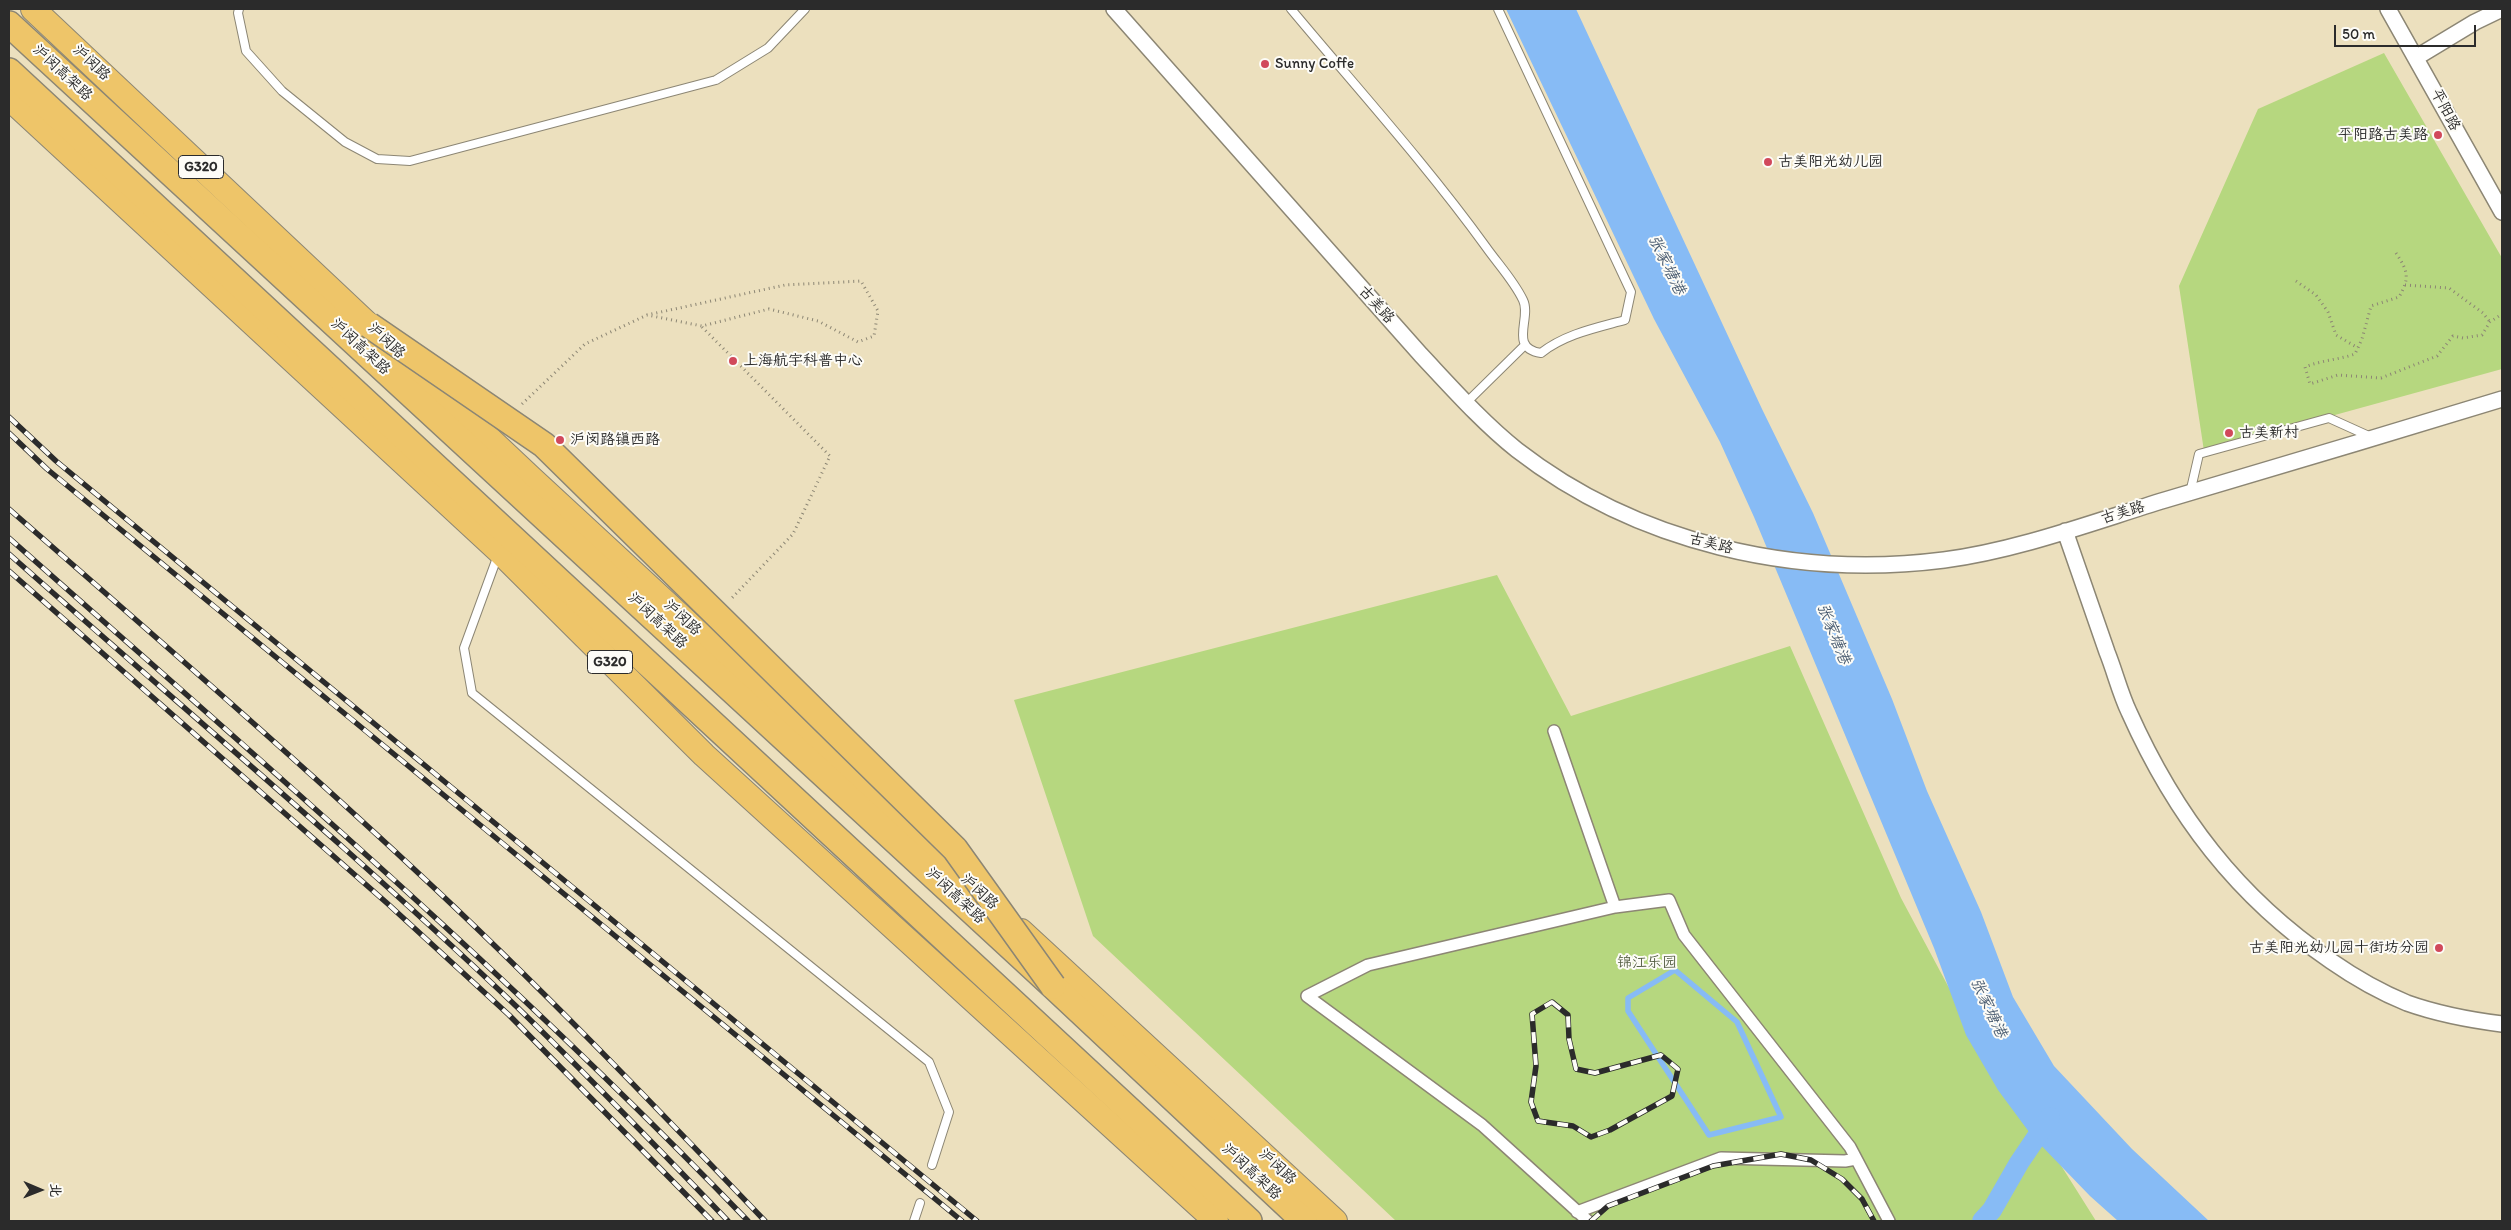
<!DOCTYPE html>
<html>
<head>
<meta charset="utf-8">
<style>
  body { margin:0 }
  #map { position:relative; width:2511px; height:1230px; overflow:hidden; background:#ece0be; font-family:Itim,"LXGW WenKai TC",sans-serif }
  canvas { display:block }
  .frame { position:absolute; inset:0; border:10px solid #2b2b2b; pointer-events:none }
  .north { position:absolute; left:15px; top:1165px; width:50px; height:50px; -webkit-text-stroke:4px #fdfcf7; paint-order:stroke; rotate:91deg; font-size:14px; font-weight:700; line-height:20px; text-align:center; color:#2b2b2b }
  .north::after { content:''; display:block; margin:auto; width:18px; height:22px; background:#2b2b2b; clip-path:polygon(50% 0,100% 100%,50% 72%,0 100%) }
  .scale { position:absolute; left:2334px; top:25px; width:142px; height:22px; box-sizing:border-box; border:2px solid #2b2b2b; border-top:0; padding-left:6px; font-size:15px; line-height:18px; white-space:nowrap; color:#2b2b2b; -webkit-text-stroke:4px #fdfcf7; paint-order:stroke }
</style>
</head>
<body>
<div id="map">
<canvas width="2511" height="1230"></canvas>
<div class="frame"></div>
<div class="north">北</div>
<div class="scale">50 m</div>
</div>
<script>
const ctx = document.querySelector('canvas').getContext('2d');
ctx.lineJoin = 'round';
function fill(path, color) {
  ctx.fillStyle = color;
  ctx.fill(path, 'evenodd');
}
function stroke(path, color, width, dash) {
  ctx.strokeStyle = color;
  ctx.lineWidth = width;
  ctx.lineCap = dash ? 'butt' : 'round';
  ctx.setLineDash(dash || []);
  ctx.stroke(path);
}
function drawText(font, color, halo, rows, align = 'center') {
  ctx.font = font + ' Itim,"LXGW WenKai TC",sans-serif';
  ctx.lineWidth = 4;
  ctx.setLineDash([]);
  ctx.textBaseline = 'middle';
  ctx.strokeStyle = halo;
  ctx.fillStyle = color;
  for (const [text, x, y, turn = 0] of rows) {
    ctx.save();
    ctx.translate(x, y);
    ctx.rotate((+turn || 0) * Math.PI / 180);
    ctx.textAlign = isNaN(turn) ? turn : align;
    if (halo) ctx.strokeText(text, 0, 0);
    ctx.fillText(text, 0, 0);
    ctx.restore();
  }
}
fill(new Path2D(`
  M 2384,53 L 2502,258 L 2502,369 L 2204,451 L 2179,286 L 2258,109 Z
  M 1497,575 L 1571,716 L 1790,646 L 1901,898 L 1948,986 L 2096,1221 L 1396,1221 L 1093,936 L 1014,700 Z`), '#b6d77f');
fill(new Path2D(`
  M 1506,9 L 1576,9 L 1762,409 L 1813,513 L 1892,699 L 1927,791 L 1981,912 L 2013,997 L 2054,1066 L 2132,1149 L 2209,1221 L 2118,1221 L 2090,1196 L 2032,1136 L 1998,1090 L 1966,1035 L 1934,948 L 1754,517 L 1720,442 L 1654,319 Z`), '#87bbf5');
stroke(new Path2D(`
  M 1675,970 L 1737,1022 L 1781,1117 L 1709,1135 L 1628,1011 L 1628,998 Z`), '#87bbf5', 5.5);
stroke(new Path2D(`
  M 1982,1221 L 1992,1210 L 2019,1163 L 2050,1117`), '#87bbf5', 20);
const service = new Path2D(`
  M 239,9 L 238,13 L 246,51 L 282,91 L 345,142 L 377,159 L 410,161 L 716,80 L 768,48 L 805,9
  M 1291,9 C 1356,87 1426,164 1486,247 C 1498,264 1514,281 1523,300 C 1532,318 1508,348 1541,353 C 1565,334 1596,328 1625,320 L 1631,292 L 1498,9
  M 1466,403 L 1525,345
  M 2190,493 L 2199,454 L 2329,418 L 2371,437
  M 498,555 L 464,648 L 472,693 L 929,1062 L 949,1112 L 932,1165
  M 914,1221 L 920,1203`);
const pedestrian = new Path2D(`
  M 1554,731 L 1615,907
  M 1577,1212 L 1721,1158 L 1845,1161 L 1856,1159
  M 1588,1221 L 1482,1125 L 1307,996 L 1368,965 L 1615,907 L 1669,900 L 1684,935 L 1850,1147 L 1889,1221`);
const minor = new Path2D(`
  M 1114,9 L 1421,355 C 1452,388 1482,422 1517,450 C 1637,543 1795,579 1944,560 C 2019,550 2093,522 2165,500 C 2277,467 2390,433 2502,399
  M 2388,9 L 2502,212
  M 2417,57 L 2475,22 L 2502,9
  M 2065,531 C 2079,571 2093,611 2107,652 C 2115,672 2120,693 2129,712 C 2175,815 2237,897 2331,961 C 2354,977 2380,992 2407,1003 C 2438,1014 2470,1020 2502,1024`);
const primary = new Path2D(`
  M 33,9 L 532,479 L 978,891
  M 9,98 L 499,551 L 704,755 L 1216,1221
  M 1021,931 L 1335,1221`);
const trunk = new Path2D(`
  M 9,24 L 1053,986 L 1304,1221
  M 9,71 L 1249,1221`);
stroke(service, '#8c8674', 10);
stroke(pedestrian, '#8c8674', 14);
stroke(minor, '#8c8674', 18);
stroke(primary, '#8c8674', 26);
stroke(trunk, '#8c8674', 28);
stroke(new Path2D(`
  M 2396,253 C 2408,271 2410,278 2399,297 L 2371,306 L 2362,339 L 2355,354 C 2338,360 2322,360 2305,367 L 2310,384 L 2338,375 L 2381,378 L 2437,356 L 2453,336 L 2463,338 L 2482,335 L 2490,322 L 2502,314
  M 2296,281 L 2316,295 L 2328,312 L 2336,335 L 2358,348
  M 2405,285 L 2449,288 L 2483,313 L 2490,322
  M 702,327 L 830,456 L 793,534 L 730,600
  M 522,404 L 585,344 L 647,315 L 785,285 L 861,281 L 878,311 L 874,336 L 858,342 L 818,321 L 769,309 L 702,326 L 647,315`), '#8c8674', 3, [1, 4]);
stroke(service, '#fff', 8);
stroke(pedestrian, '#fff', 11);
stroke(minor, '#fff', 15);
stroke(primary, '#eec569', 24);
stroke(trunk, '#eec569', 25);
const rail = new Path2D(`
  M 9,417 L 56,461 L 977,1221
  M 9,433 L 47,469 L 962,1221
  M 9,509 C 145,628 282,746 415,870 C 536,982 651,1102 765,1221
  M 9,538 C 260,760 515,979 748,1221
  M 9,554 C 178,704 353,851 517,1007 C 589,1077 659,1149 728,1221
  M 9,571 L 388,904 L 509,1015 L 712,1221
  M 1552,1002 L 1568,1015 L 1569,1039 L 1576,1069 L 1595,1073 L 1661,1055 L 1678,1069 L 1672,1096 L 1610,1130 L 1591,1137 L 1573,1126 L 1538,1121 L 1531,1102 L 1536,1066 L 1532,1014 Z
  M 1591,1221 L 1608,1206 L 1713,1166 L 1781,1154 L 1811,1160 L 1842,1179 L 1862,1199 L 1874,1221`);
stroke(rail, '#2b2b2b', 5.5);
stroke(rail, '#fdfcf7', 4, [11]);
const trunkBridge = new Path2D(`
  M 369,325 L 544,445 L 955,849 L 1053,986`);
stroke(trunkBridge, '#8c8674', 28, []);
stroke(trunkBridge, '#eec569', 25);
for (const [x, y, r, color] of [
  [1265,64,5,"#d1495b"],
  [2438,135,5,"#d1495b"],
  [1768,162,5,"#d1495b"],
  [733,361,5,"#d1495b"],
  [2229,433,5,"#d1495b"],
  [560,440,5,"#d1495b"],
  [2439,948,5,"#d1495b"]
]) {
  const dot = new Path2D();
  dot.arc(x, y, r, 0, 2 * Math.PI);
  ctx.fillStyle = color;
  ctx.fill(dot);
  stroke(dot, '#fdfcf7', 2);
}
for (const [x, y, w] of [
  [201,167,45],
  [610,662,45]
]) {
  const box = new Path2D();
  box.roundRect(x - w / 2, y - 11.5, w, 23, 4);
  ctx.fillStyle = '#fdfcf7';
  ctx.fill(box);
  stroke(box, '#2b2b2b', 1);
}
drawText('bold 14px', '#2b2b2b', null, [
  ["G320",201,167],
  ["G320",610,662]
]);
drawText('15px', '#2b2b2b', '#fdfcf7', [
  ["沪闵路",91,63,43],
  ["沪闵高架路",62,73,43],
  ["平阳路",2445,110,62],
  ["古美路",1376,305,48],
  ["沪闵路",386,341,43],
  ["沪闵高架路",360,347,43],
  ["古美路",2123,513,-17],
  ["古美路",1711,544,14],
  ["沪闵路",682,618,43],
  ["沪闵高架路",657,621,43],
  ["沪闵路",979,892,43],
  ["沪闵高架路",955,896,43],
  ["沪闵路",1277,1167,43],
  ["沪闵高架路",1251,1172,43]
]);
drawText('15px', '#2b2b2b', '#fdfcf7', [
  ["Sunny Coffe",1275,64],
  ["平阳路古美路",2428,135,"right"],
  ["古美阳光幼儿园",1778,162],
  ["上海航宇科普中心",743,361],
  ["古美新村",2239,433],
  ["沪闵路镇西路",570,440],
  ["古美阳光幼儿园十街坊分园",2429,948,"right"]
], 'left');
drawText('15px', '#555f44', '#fdfcf7', [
  ["锦江乐园",1647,963]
]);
drawText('italic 16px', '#4b5d72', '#fdfcf7', [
  ["张家塘港",1666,265,64],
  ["张家塘港",1833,634,68],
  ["张家塘港",1988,1008,65]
]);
</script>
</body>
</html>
